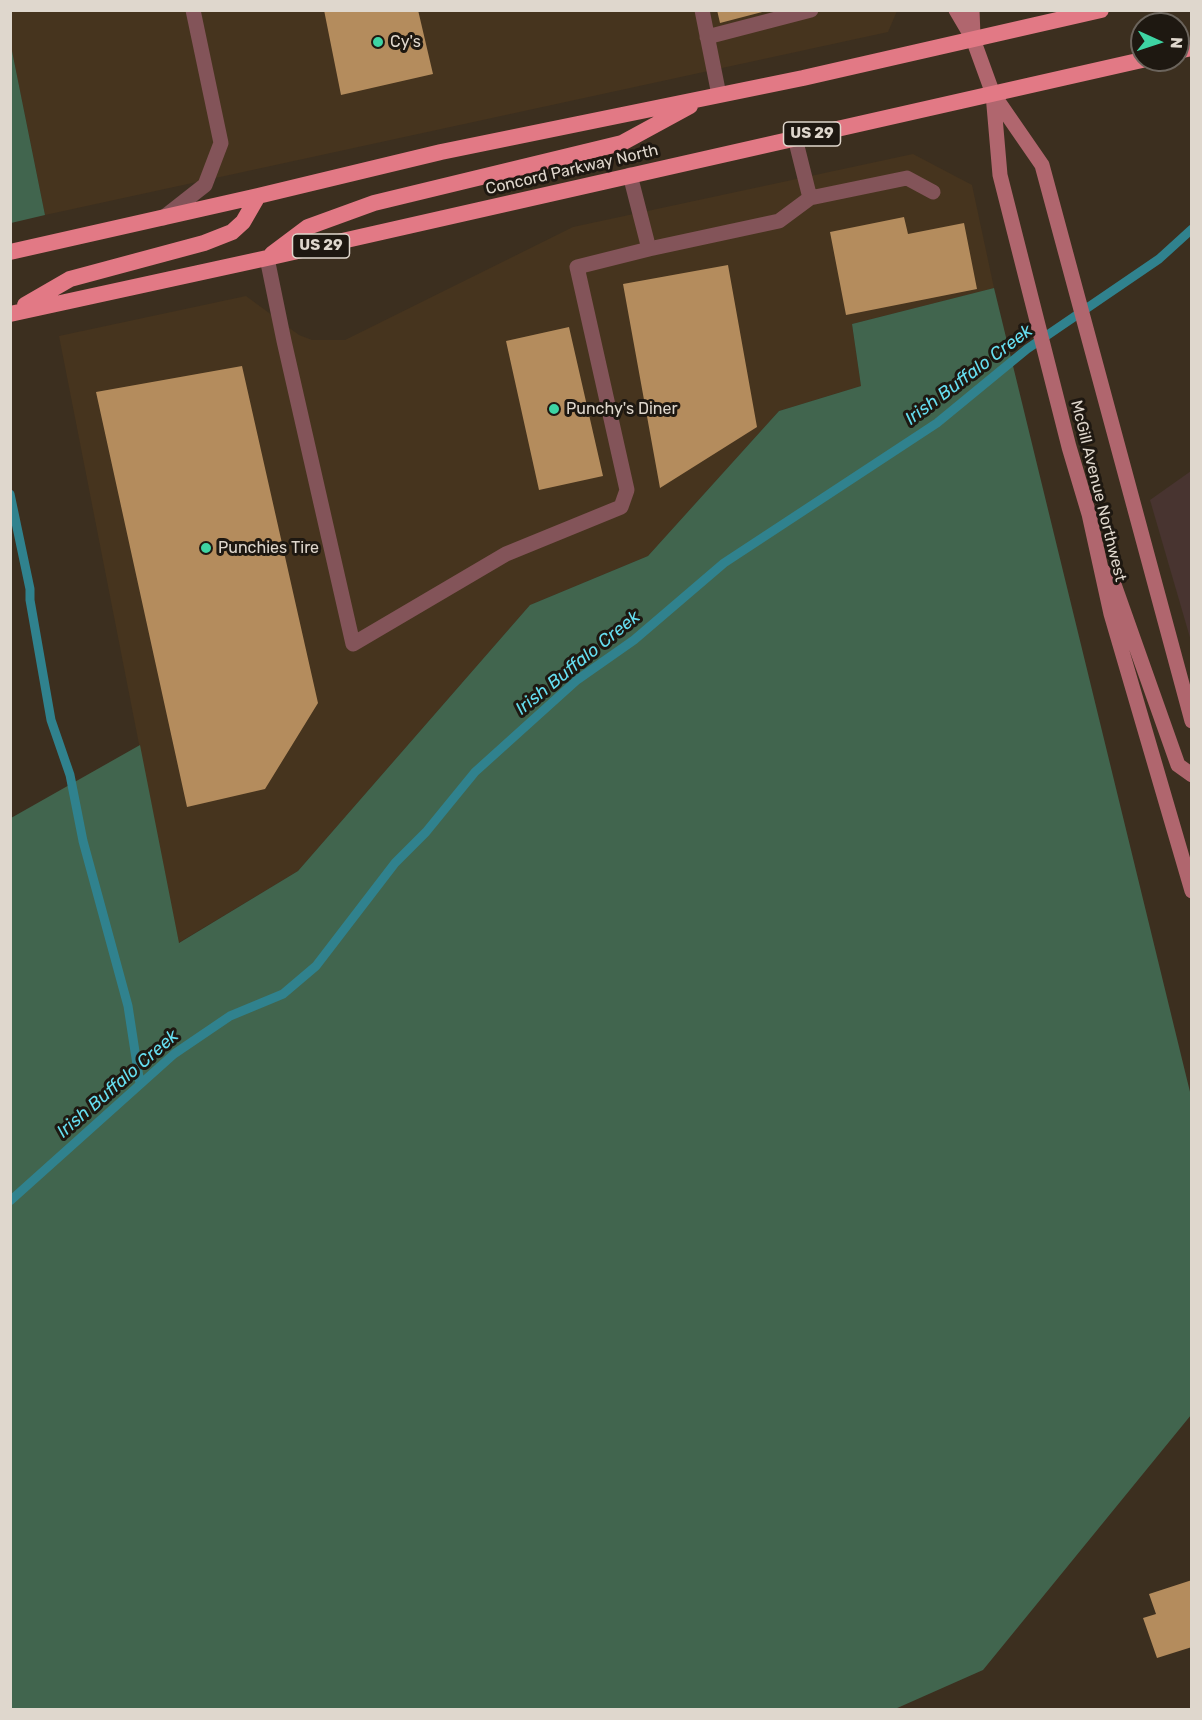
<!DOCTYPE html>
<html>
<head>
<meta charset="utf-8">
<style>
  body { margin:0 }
  #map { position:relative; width:1202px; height:1720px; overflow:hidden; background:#3c2f1f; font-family:Rubik,sans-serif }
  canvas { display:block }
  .frame { position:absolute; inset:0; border:12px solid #dfd7cd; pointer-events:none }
  .north { position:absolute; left:1130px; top:12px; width:60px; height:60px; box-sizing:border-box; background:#1e1811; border:2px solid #6b645c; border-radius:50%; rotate:93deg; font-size:16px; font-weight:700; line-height:24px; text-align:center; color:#dfd7cd }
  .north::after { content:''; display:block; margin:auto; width:21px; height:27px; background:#3ed4a3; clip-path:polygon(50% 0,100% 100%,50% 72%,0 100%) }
</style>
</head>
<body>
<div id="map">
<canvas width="1202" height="1720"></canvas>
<div class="frame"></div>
<div class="north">N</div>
</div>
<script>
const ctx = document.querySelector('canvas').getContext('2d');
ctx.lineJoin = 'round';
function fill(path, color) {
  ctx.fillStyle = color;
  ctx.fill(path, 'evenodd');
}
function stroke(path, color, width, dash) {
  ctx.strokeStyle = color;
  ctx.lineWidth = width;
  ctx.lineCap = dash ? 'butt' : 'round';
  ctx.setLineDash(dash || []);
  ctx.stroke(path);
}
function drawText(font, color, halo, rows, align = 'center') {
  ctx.font = font + ' Rubik,sans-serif';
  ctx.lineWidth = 6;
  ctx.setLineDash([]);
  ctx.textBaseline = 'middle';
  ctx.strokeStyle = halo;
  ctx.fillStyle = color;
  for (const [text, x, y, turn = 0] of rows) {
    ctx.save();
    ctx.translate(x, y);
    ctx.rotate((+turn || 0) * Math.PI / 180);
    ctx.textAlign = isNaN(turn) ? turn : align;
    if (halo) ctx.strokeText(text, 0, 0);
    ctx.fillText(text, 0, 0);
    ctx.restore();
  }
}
fill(new Path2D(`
  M 10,11 L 897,11 L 888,32 L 45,215 L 11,46 Z
  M 913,154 L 972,185 L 994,288 L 852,324 L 861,386 L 779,411 L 648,556 L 530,605 L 298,871 L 178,943 L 59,336 L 246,296 L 299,335 L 312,340 L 345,340 L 573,227 Z`), '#46341e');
fill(new Path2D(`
  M 1191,471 L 1191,641 L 1150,500 Z`), '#483430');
fill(new Path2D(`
  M 11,46 L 45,215 L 11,223 L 10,223 Z
  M 994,288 L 1191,1096 L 1191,1415 L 983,1670 L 895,1709 L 11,1709 L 11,818 L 140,745 L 179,943 L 298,871 L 530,605 L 648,556 L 779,411 L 861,386 L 852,324 Z`), '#41654e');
stroke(new Path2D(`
  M 10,494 L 30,589 L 30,600 L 51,720 L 70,775 L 83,841 L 128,1006 L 140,1084
  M 10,1201 L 174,1054 L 230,1016 L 283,994 L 316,966 L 395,863 L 426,832 L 475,772 L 577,680 L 634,640 L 724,563 L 937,423 L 1027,349 L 1159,259 L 1192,229`), '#30828e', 9);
fill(new Path2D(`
  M 324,10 L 418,10 L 433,74 L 341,95 Z
  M 717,10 L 766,10 L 766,11 L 720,23 Z
  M 904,217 L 908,234 L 964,223 L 977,289 L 846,315 L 830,232 Z
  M 728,265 L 757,427 L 660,488 L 623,284 Z
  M 569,327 L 603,476 L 539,490 L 506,341 Z
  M 242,366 L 318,703 L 265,789 L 187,807 L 96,392 Z
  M 1192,1580 L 1192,1647 L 1157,1658 L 1143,1618 L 1156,1614 L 1149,1594 Z`), '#b48c5d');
stroke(new Path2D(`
  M 702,10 L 719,95
  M 707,37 L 811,10
  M 810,198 L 907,178 L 933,192
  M 163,218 L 205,185 L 221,143 L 193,10
  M 649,249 L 779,221 L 810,198 L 795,138
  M 267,258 L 284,341 L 353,644 L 506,554 L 621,507 L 627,490 L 577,267 L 649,249 L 630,175`), '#835459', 15);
stroke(new Path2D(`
  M 956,10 L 973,39 L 993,94 L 1042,165 L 1192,721
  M 972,10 L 973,36
  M 993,94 L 1000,175 L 1069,447 L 1089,514 L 1111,614 L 1192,891
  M 1110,573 L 1178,765 L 1192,775`), '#b0666e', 15);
stroke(new Path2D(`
  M 1178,51 L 1192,48
  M 10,252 L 258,196 L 441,152 L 803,78 L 1101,10
  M 272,254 L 308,227 L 374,203 L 622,143 L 690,106
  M 25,305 L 70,279 L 204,243 L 232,232 L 243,222 L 258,196
  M 10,314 L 267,258 L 1142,60`), '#e27985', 16);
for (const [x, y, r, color] of [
  [378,42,6,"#3ed4a3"],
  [554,409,6,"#3ed4a3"],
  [206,548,6,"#3ed4a3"]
]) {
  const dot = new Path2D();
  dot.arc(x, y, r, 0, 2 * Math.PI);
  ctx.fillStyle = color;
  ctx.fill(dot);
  stroke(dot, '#1e1811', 2);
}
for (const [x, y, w] of [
  [812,134,57],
  [321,246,57]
]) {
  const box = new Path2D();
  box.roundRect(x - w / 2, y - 12, w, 24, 4.5);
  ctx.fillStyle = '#1e1811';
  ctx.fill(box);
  stroke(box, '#dfd7cd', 1.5);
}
drawText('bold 15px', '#dfd7cd', null, [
  ["US 29",812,134],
  ["US 29",321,246]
]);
drawText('16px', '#dfd7cd', '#1e1811', [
  ["Cy's",390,42],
  ["Punchy's Diner",566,409],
  ["Punchies Tire",218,548]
], 'left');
drawText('16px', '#dfd7cd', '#1e1811', [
  ["Concord Parkway North",572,170,-13],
  ["McGill Avenue Northwest",1098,491,76]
]);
drawText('italic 18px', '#66def0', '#1e1811', [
  ["Irish Buffalo Creek",969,375,-37],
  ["Irish Buffalo Creek",578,663,-39],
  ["Irish Buffalo Creek",118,1084,-41]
]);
</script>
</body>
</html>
